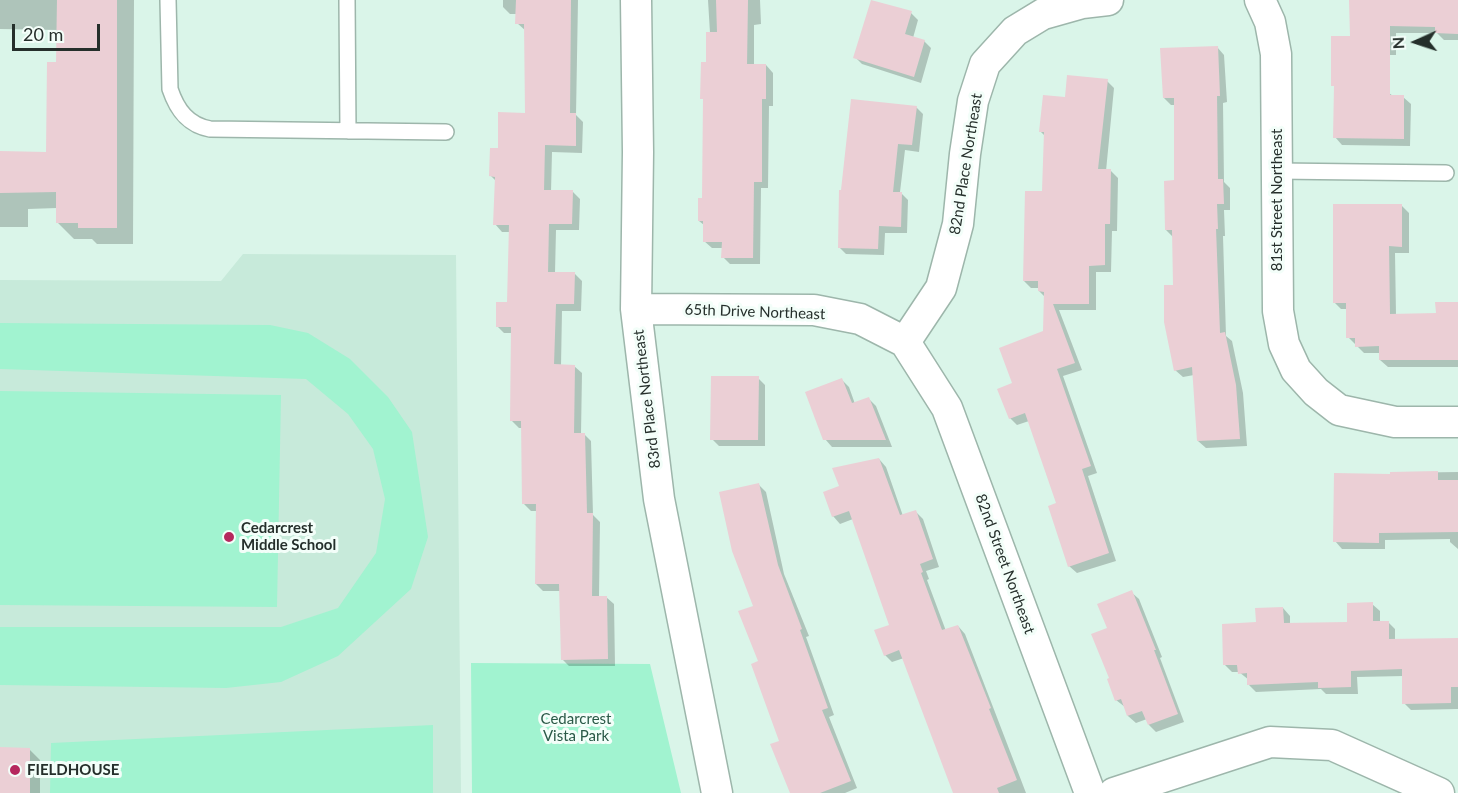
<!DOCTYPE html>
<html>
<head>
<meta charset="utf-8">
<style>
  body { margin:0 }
  #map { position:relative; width:1458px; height:793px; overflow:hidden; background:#daf5e9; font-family:Lato,sans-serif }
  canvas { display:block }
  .north { position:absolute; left:1386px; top:12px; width:60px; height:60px; -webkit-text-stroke:4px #f3fef9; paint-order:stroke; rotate:267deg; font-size:16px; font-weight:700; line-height:24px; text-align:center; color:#252f2b }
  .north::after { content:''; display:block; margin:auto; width:21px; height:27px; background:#252f2b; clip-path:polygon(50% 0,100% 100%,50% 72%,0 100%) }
  .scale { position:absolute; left:12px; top:24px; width:88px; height:27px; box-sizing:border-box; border:3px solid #252f2b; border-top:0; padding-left:8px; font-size:18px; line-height:21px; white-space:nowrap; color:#252f2b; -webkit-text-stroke:4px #f3fef9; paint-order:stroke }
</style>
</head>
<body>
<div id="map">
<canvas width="1458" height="793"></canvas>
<div class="north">N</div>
<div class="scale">20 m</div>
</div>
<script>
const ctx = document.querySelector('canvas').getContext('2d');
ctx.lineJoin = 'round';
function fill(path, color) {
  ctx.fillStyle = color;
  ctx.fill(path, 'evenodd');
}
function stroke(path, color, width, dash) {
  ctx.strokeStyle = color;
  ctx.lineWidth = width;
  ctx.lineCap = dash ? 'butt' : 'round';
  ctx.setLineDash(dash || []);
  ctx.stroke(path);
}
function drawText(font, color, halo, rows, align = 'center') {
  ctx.font = font + ' Lato,sans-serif';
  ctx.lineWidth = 6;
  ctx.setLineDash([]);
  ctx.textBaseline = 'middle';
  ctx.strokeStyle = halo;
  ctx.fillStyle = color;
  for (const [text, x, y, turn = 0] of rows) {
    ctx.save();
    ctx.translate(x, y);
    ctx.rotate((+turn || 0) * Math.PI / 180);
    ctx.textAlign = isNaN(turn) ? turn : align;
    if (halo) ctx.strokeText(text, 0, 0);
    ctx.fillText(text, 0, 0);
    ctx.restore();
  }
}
fill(new Path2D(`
  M 243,254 L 456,255 L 461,793 L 0,793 L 0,280 L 221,281 Z`), '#c7eada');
fill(new Path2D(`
  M 0,323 L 270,325 L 308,333 L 350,359 L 388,397 L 412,432 L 428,537 L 411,589 L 338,656 L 281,682 L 226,688 L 0,685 L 0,627 L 281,627 L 338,608 L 376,553 L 385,499 L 373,449 L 348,414 L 306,379 L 0,369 Z
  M 0,391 L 281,395 L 277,607 L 0,605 Z
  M 471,663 L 650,664 L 681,793 L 472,793 Z
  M 433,725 L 433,793 L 50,793 L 51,743 Z`), '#a1f3d0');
fill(new Path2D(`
  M 0,0 L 134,0 L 133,244 L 97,244 L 92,239 L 74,239 L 57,222 L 57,208 L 28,209 L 28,227 L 0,227 L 0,152 L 47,153 L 57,63 L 58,30 L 0,29 Z
  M 503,0 L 578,0 L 576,115 L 583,122 L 582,153 L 552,152 L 551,192 L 573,192 L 580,199 L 579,230 L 556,230 L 555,273 L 575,274 L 582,281 L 581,311 L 562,311 L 561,366 L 574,366 L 582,373 L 581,434 L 584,434 L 591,441 L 593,515 L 600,522 L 599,597 L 606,597 L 614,604 L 615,666 L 569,666 L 562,659 L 561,591 L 543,591 L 536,584 L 537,511 L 531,511 L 524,504 L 523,428 L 519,428 L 512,421 L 513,333 L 504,333 L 497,326 L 509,304 L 511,232 L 502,232 L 495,224 L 496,181 L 491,176 L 499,150 L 527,114 L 526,31 L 517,23 L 517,14 L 510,14 L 503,7 Z
  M 708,0 L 760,0 L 761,24 L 754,25 L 754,65 L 766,65 L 773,73 L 773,106 L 769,106 L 768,188 L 761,188 L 760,264 L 730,264 L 723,257 L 723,248 L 712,248 L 704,241 L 704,225 L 699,221 L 703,199 L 704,100 L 702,98 L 708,64 L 710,33 Z
  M 1351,0 L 1458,0 L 1458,40 L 1444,40 L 1437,33 L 1396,33 L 1396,55 L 1358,55 Z
  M 911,13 L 918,20 L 913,38 L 924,41 L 931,48 L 921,83 L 862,64 L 855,57 Z
  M 1217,47 L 1224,55 L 1227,102 L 1223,103 L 1224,182 L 1230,188 L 1230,210 L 1224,210 L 1225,236 L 1223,236 L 1226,336 L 1232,341 L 1243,393 L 1247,446 L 1206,448 L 1198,441 L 1194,375 L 1183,377 L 1175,370 L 1173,237 L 1166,230 L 1176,182 L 1175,105 L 1171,105 L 1164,98 Z
  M 1107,81 L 1114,88 L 1106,171 L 1111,171 L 1118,178 L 1117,231 L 1112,231 L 1111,272 L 1096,272 L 1096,310 L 1059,310 L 1082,370 L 1063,376 L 1097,473 L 1088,476 L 1116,561 L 1077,573 L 1069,566 L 1058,504 L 1029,421 L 1017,425 L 1010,418 L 1014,384 L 1044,332 L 1045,297 L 1039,291 L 1040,288 L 1031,288 L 1024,281 L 1043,192 L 1045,136 L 1040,131 L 1066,99 Z
  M 1389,93 L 1393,96 L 1403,97 L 1411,104 L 1410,146 L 1342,145 L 1335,137 Z
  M 916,107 L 923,114 L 919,152 L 905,150 L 900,192 L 908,200 L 907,233 L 885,233 L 884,255 L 846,254 L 839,247 Z
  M 1402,206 L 1409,213 L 1409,253 L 1395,253 L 1396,315 L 1437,315 L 1458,303 L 1458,367 L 1388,367 L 1380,360 L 1380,353 L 1364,353 L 1348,337 L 1348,309 L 1341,309 L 1334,302 Z
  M 758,378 L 765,385 L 765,446 L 719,446 L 712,439 Z
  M 842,380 L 849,387 L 855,404 L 869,399 L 876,406 L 892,447 L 832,447 L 825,439 Z
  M 879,459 L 886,467 L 903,516 L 916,512 L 923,519 L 939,567 L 926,571 L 929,579 L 927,580 L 946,631 L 958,626 L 965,634 L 1026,793 L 955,793 L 904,658 L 892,662 L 885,655 L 891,626 L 853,519 L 840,524 L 833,516 L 841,487 Z
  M 1458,472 L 1458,549 L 1450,542 L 1450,539 L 1385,540 L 1385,549 L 1342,549 L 1335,541 L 1391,473 Z
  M 759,485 L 766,492 L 784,574 L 809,636 L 806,637 L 834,715 L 829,717 L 857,788 L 845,793 L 792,793 L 781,742 L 760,662 L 755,606 Z
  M 1131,592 L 1139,599 L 1162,657 L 1160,658 L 1184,722 L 1156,732 L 1149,725 L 1147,719 L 1136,723 L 1128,716 L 1125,707 L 1116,700 L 1109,628 Z
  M 1372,604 L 1380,611 L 1380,622 L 1388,622 L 1395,629 L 1395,640 L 1458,639 L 1458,709 L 1411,710 L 1404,703 L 1404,676 L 1357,677 L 1358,694 L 1326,694 L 1321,689 L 1256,692 L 1249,685 L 1249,680 L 1239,672 L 1232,672 L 1225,665 L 1257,624 L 1283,608 L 1290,616 L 1290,625 L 1348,623 Z
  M 0,749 L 29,749 L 40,760 L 40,793 L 0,793 Z`), '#0003');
fill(new Path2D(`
  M 57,0 L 117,0 L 117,228 L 78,228 L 78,223 L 56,223 L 56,192 L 0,193 L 0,151 L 46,152 L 47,62 L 56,62 Z
  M 516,0 L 571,0 L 570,113 L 576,113 L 576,146 L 545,145 L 544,190 L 573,190 L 572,224 L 549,224 L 548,272 L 575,272 L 574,304 L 556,304 L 554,364 L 575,365 L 574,433 L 585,433 L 587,513 L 593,513 L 592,596 L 607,596 L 608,659 L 561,660 L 559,584 L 535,584 L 536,504 L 522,504 L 521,421 L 510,421 L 511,327 L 496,327 L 496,302 L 507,302 L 509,225 L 493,225 L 495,177 L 489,176 L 490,148 L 498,148 L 498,112 L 525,113 L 524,24 L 515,24 Z
  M 716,0 L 748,0 L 747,64 L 766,64 L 766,99 L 762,99 L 762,182 L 754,182 L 753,258 L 721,258 L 722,242 L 703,242 L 703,221 L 698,221 L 698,198 L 702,198 L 703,99 L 700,99 L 701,62 L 706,62 L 706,32 L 717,32 Z
  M 871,0 L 912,11 L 905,34 L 925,40 L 914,77 L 853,58 Z
  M 1349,0 L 1458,0 L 1458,34 L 1435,33 L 1435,27 L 1390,26 L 1390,95 L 1404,95 L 1404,139 L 1333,138 L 1334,86 L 1331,86 L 1331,36 L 1350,36 Z
  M 1218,46 L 1220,96 L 1217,96 L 1218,179 L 1223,179 L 1224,204 L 1217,204 L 1218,229 L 1216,229 L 1220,333 L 1225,332 L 1236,385 L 1240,439 L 1197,441 L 1192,367 L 1174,371 L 1164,322 L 1164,285 L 1173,285 L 1172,230 L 1165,230 L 1164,181 L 1174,180 L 1174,98 L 1163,98 L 1160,48 Z
  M 1067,75 L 1108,79 L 1098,169 L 1111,169 L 1110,224 L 1105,224 L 1105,265 L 1089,266 L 1089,304 L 1053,304 L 1075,363 L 1057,369 L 1091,466 L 1082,469 L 1109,553 L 1068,567 L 1048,506 L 1056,503 L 1025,413 L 1009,419 L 997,389 L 1012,383 L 999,348 L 1043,331 L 1044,292 L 1038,291 L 1038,281 L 1023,281 L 1025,191 L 1042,191 L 1044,132 L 1039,132 L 1043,95 L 1065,97 Z
  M 851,99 L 917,106 L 912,145 L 898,144 L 893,192 L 902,192 L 901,227 L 879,226 L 878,249 L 838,248 L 839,190 L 841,190 Z
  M 1333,204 L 1402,204 L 1402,247 L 1389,246 L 1390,314 L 1436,313 L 1435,302 L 1458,302 L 1458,360 L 1379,360 L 1379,346 L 1355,347 L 1355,338 L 1346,338 L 1346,303 L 1333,303 Z
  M 711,376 L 759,376 L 758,440 L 710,440 Z
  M 842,378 L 852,403 L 869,397 L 886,440 L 823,440 L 805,392 Z
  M 879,458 L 900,515 L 916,510 L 933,559 L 920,564 L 923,572 L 921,573 L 942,630 L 958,625 L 991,708 L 989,709 L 1017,780 L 997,788 L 999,793 L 953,793 L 899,650 L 884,656 L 874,630 L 889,625 L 849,511 L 832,517 L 823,492 L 839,486 L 832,468 Z
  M 1438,471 L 1438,480 L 1458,480 L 1458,532 L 1379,533 L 1379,543 L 1333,542 L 1334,473 L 1390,474 L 1390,472 Z
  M 759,483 L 778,565 L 802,629 L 800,630 L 828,708 L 822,710 L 851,781 L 820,793 L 790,793 L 770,744 L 779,741 L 751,664 L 758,661 L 738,611 L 753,606 L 732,551 L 719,492 Z
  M 1132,590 L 1156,650 L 1154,650 L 1178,714 L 1148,725 L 1142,711 L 1127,716 L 1121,699 L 1115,701 L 1107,679 L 1109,678 L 1091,634 L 1107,628 L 1097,604 Z
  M 1373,602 L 1373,621 L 1389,621 L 1389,639 L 1458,638 L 1458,687 L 1451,687 L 1451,703 L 1402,704 L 1402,669 L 1351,671 L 1351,687 L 1318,688 L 1318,682 L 1247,685 L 1247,673 L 1238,674 L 1237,665 L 1223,665 L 1222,624 L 1256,622 L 1255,608 L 1283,607 L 1284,623 L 1347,622 L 1347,603 Z
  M 0,747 L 30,748 L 30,793 L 0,793 Z`), '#ebcfd5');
const lane = new Path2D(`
  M 168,0 L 170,89 C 177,110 188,125 210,129 L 446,132
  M 347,0 L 348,131
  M 1277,171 L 1446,173`);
const street = new Path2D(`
  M 636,0 L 638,152 L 636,309 L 659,499 L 717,793
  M 1260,0 L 1270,22 L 1276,54 L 1278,311 L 1284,344 L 1296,370 L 1316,392 L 1339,410 L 1395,422 L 1458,422
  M 636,309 L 814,310 L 860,319 L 905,342
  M 905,342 L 947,408 L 1090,793
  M 905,342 L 941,288 L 958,224 L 965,154 L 973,101 L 985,64 L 1015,31 L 1043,14 L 1082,3 L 1108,0
  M 1114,793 L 1270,742 L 1332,745 L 1439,793`);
stroke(lane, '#9db6ab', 18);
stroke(street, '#9db6ab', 33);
stroke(lane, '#fff', 15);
stroke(street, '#fff', 30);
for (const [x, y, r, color] of [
  [229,537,6,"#b5285e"],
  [15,770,6,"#b5285e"]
]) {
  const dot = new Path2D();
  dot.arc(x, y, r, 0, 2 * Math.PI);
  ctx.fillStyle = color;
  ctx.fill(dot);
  stroke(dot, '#f3fef9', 2);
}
drawText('15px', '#252f2b', '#f3fef9', [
  ["82nd Place Northeast",966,164,-81],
  ["81st Street Northeast",1277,200,-90],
  ["65th Drive Northeast",755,312,2],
  ["83rd Place Northeast",647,399,-97],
  ["82nd Street Northeast",1005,564,70]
]);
drawText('bold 15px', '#252f2b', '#f3fef9', [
  ["Cedarcrest",241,528],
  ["Middle School",241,545],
  ["FIELDHOUSE",27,770]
], 'left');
drawText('15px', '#2a5947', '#f3fef9', [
  ["Cedarcrest",576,719],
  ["Vista Park",576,736]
]);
</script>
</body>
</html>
